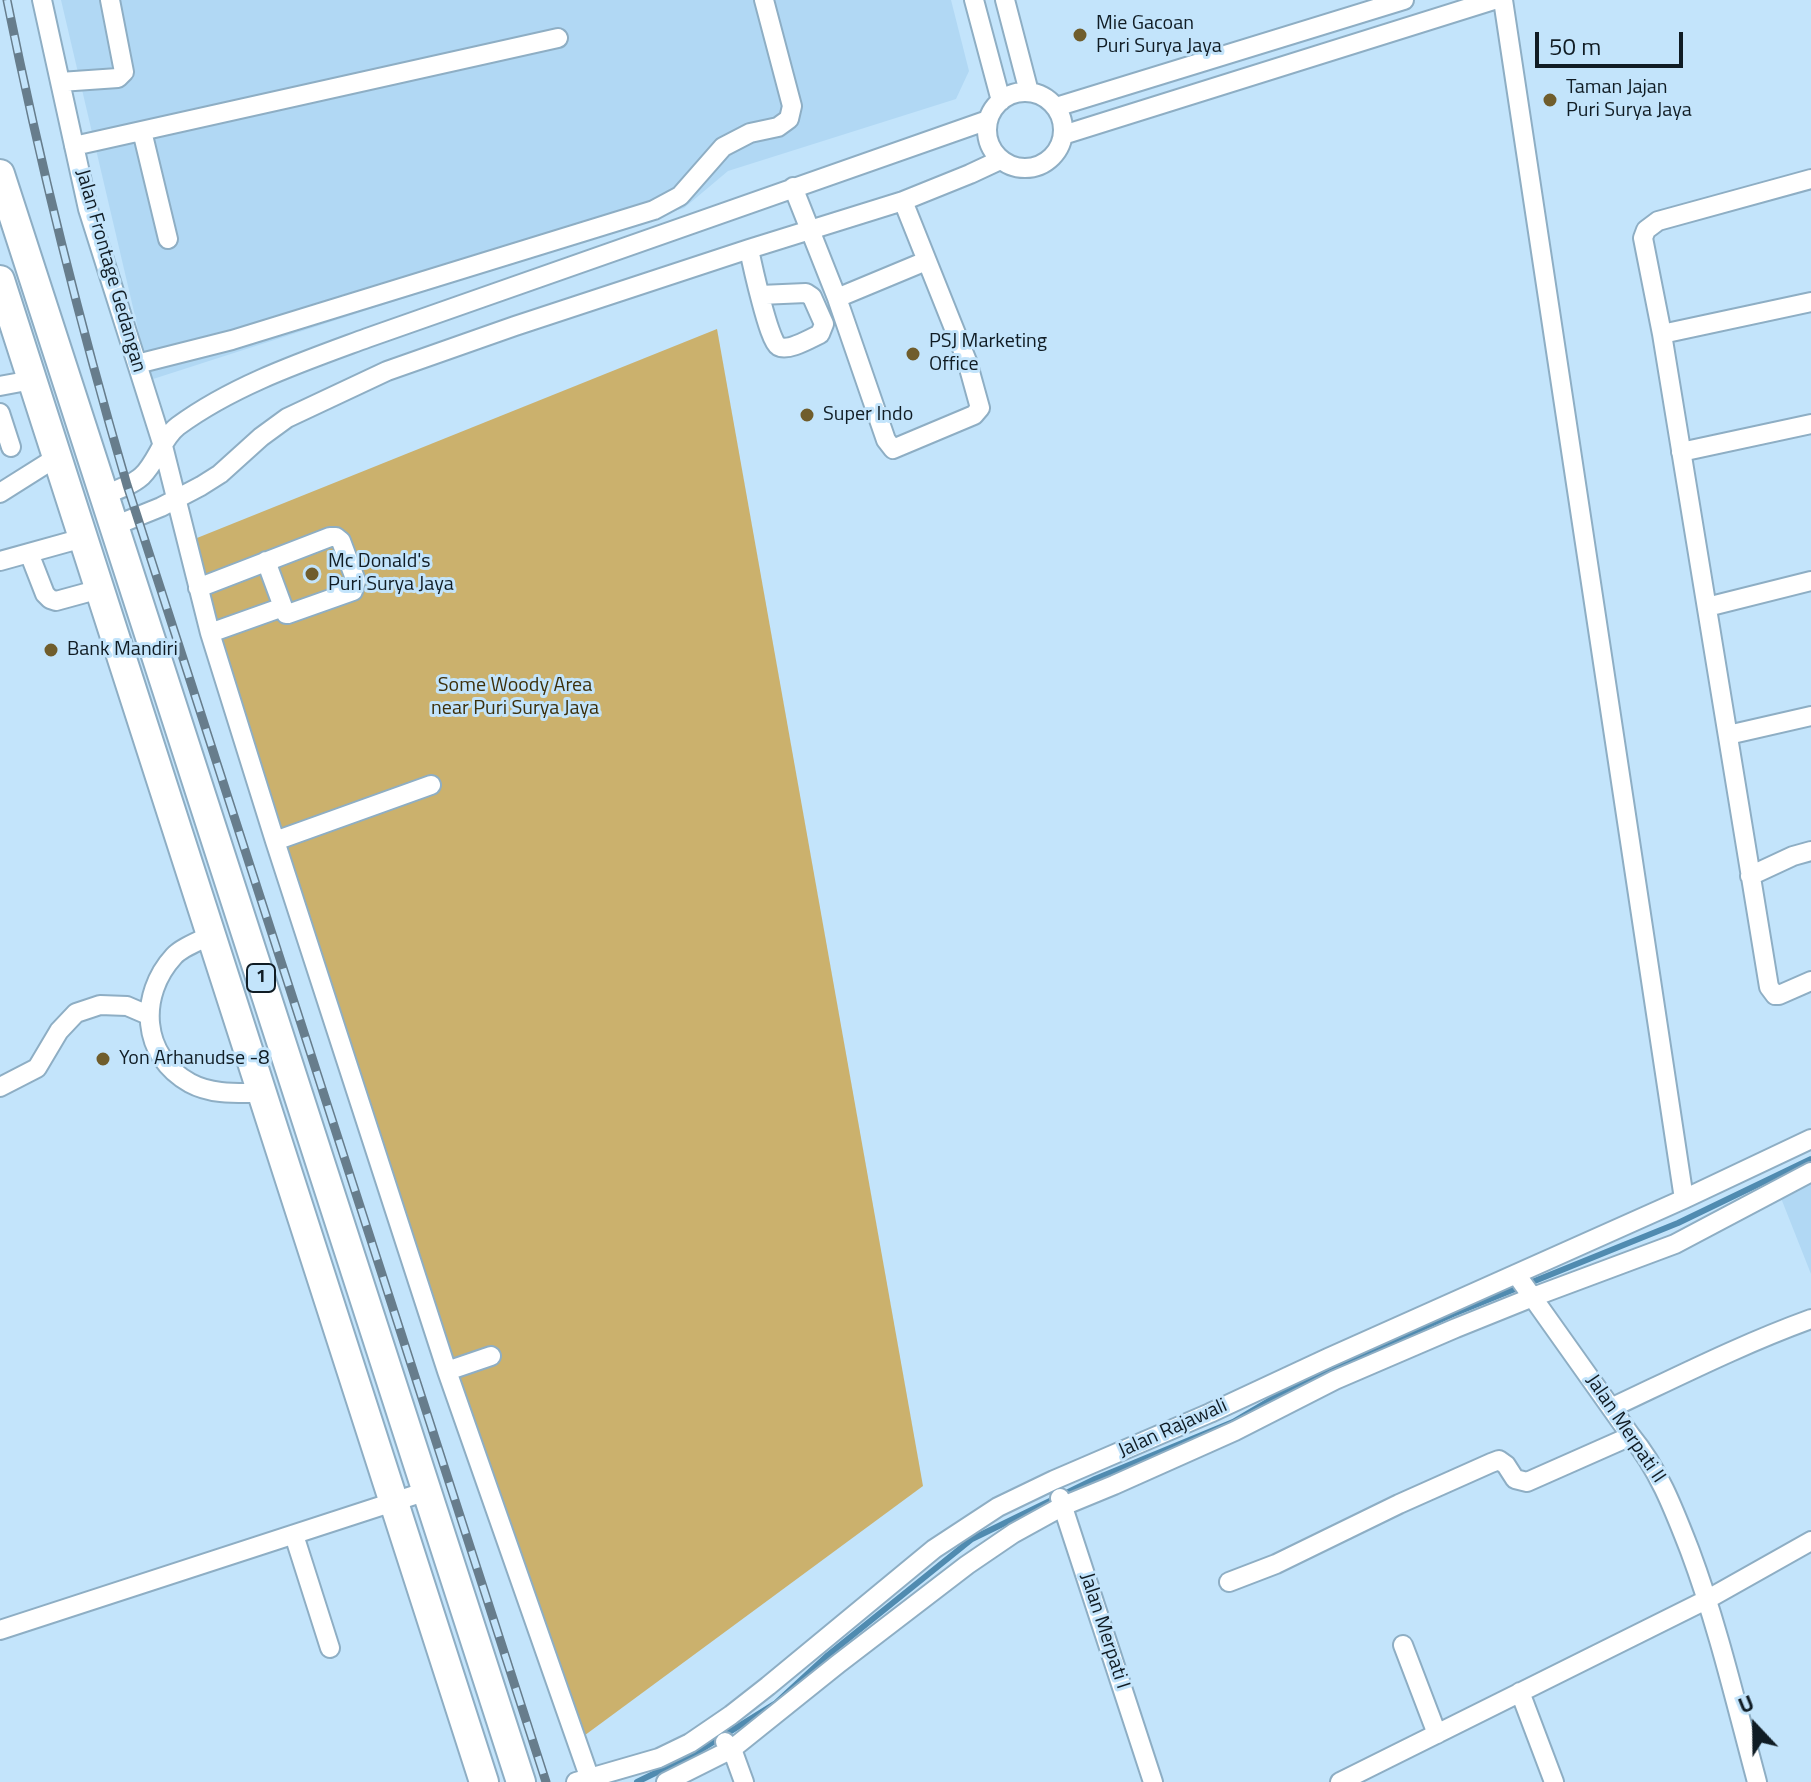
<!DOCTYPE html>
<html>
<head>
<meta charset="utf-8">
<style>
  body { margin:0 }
  #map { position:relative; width:1811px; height:1782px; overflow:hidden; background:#c3e4fb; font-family:"Titillium Web",sans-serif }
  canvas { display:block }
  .north { position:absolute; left:1715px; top:1686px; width:80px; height:80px; -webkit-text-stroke:6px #c3e4fb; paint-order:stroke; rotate:338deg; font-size:22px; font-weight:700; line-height:32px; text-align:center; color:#101c24 }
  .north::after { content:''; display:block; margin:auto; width:28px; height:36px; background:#101c24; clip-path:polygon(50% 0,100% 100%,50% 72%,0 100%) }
  .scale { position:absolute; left:1535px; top:32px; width:148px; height:36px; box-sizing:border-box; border:4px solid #101c24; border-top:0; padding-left:10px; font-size:24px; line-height:28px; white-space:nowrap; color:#101c24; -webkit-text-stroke:6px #c3e4fb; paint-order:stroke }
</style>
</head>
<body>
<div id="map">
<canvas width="1811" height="1782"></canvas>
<div class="north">U</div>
<div class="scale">50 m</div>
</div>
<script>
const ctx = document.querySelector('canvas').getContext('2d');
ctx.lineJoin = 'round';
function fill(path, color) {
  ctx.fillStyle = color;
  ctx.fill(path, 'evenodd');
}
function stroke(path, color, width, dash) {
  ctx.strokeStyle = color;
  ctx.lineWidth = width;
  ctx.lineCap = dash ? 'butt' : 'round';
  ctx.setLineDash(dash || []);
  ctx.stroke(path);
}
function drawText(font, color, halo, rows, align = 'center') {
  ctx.font = font + ' "Titillium Web",sans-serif';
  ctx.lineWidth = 6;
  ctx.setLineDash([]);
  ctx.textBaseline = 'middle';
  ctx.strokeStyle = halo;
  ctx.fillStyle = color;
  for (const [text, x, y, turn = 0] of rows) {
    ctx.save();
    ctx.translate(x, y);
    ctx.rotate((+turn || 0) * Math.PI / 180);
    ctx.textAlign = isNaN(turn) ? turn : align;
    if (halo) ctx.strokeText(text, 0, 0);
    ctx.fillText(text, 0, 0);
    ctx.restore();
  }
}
fill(new Path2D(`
  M 61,0 L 951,0 L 969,71 L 956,99 L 728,171 L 684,208 L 150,380 Z
  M 1811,1174 L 1811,1274 L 1777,1188 Z`), '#b1d8f4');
fill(new Path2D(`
  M 717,329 L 923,1486 L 577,1741 L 187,542 Z`), '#cbb16d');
stroke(new Path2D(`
  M 637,1782 L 694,1754 L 776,1703 L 828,1655 L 972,1539 L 1095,1479 L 1233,1422 L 1294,1386 L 1453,1314 L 1678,1223 L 1811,1159`), '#508bb0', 6);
const minor = new Path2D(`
  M 42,0 L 88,209 L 163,446 L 210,633 L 275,841 L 447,1371 L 591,1782
  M 974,0 L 1001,101
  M 1005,0 L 1029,92
  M 1503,0 L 1684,1199
  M 60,82 L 118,78 L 124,72 L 110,0
  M987 130a38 38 0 1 1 76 0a38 38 0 1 1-76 0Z
  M 1056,107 L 1404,0
  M 142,131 L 168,239
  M 1063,135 L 1494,0
  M 74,146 L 558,38
  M 1811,179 L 1658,221 L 1646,230 L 1643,238 L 1662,334 L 1769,987 L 1775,995 L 1779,995 L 1811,981
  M 793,187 L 837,298 L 886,440 L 893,449 L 974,415 L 980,408 L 967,361 L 903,201
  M 749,249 C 752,264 769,341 778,346 C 788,352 811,338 820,334 L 824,324 L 812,297 L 806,293 L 760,295
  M 837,298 L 926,261
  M 1662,334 L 1811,302
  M 137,364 L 232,340 L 654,210 L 680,196 L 723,147 L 750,133 L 778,127 L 789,119 L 792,106 L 764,0
  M 0,386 L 32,380
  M 0,413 L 11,447
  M 1681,452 L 1811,424
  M 0,493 L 57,457
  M 104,495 C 117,490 132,485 142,476 C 157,462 162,438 178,426 C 234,385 302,362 367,338 L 988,120
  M 114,526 L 161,507 L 201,486 L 220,474 L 261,437 L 287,418 L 387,371 L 515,326 L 749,249 L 903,201 L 970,174 L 1000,160
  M 29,553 L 45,594 L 50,599 L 56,601 L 100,589
  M 0,561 L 83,538
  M 266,561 L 283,607
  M 198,588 L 330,537 L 336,537 L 341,541 L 356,581 L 353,591 L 288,614 L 286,614 L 283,607 L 210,633
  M 1707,607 L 1811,581
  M 1728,735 L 1811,716
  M 275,841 L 431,785
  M 1750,876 L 1793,856 L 1811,851
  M 211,935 C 200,941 182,947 174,956 C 138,995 141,1056 190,1083 C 212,1095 238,1093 263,1093
  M 0,1087 L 37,1068 L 59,1031 L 76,1013 L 100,1005 L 127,1006 L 148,1015
  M 1516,1274 L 1631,1436 C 1659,1470 1674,1510 1690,1551 C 1718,1626 1736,1704 1757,1782
  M 447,1371 L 491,1356
  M 1611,1408 C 1677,1377 1742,1344 1811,1319
  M 1060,1498 L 1153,1782
  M 294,1535 L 330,1648
  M 1229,1582 L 1276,1564 L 1399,1504 L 1491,1463 L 1499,1460 L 1506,1465 L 1515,1479 L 1527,1482 L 1631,1436
  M 0,1630 L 427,1491
  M 1403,1645 L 1437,1734
  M 1520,1692 L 1554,1782
  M 725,1742 L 732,1749 L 744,1782
  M 576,1782 L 659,1758 L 690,1743 L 731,1715 L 768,1686 L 934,1549 L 998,1507 L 1054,1480 L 1210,1413 L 1328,1358 L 1684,1199 L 1811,1139
  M 666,1782 L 732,1749 L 838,1664 L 967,1565 L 1014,1533 L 1063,1506 L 1114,1485 L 1235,1431 L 1335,1380 L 1456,1328 L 1533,1297 L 1675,1244 L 1811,1172
  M 1340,1782 L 1708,1599 L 1811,1541`);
const highway = new Path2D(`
  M 0,174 L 521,1782
  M 0,280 L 484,1782`);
stroke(minor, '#8eaec4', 22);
stroke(highway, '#8eaec4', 32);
stroke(minor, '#fff', 18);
stroke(highway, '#fff', 28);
const rail = new Path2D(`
  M 7,0 C 40,164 80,325 127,485 L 546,1782`);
stroke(rail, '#677d8c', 9);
stroke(rail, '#c3e4fb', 6, [18]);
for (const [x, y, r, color] of [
  [1080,35,8,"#705d2c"],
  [1550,100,8,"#705d2c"],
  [913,354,8,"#705d2c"],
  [807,415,8,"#705d2c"],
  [312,574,8,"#705d2c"],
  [51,650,8,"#705d2c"],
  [103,1059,8,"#705d2c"]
]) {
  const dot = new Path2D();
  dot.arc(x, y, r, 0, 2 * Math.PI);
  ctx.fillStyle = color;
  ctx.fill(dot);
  stroke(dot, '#c3e4fb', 3);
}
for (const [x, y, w] of [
  [261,978,28]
]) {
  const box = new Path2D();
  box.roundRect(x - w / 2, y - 14, w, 28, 6);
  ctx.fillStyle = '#c3e4fb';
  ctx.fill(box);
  stroke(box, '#101c24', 2);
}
drawText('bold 18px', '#101c24', null, [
  ["1",261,978]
]);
drawText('20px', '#101c24', '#c3e4fb', [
  ["Mie Gacoan",1096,24],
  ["Puri Surya Jaya",1096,47],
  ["Taman Jajan",1566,88],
  ["Puri Surya Jaya",1566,111],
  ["PSJ Marketing",929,342],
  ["Office",929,365],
  ["Super Indo",823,415],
  ["Mc Donald's",328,562],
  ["Puri Surya Jaya",328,585],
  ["Bank Mandiri",67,650],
  ["Yon Arhanudse -8",119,1059]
], 'left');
drawText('20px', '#101c24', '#c3e4fb', [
  ["Jalan Frontage Gedangan",110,271,74],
  ["Jalan Rajawali",1173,1429,-24],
  ["Jalan Merpati II",1625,1429,56],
  ["Jalan Merpati I",1104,1631,72]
]);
drawText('20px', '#3c2f0a', '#c3e4fb', [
  ["Some Woody Area",515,686],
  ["near Puri Surya Jaya",515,709]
]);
</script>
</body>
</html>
